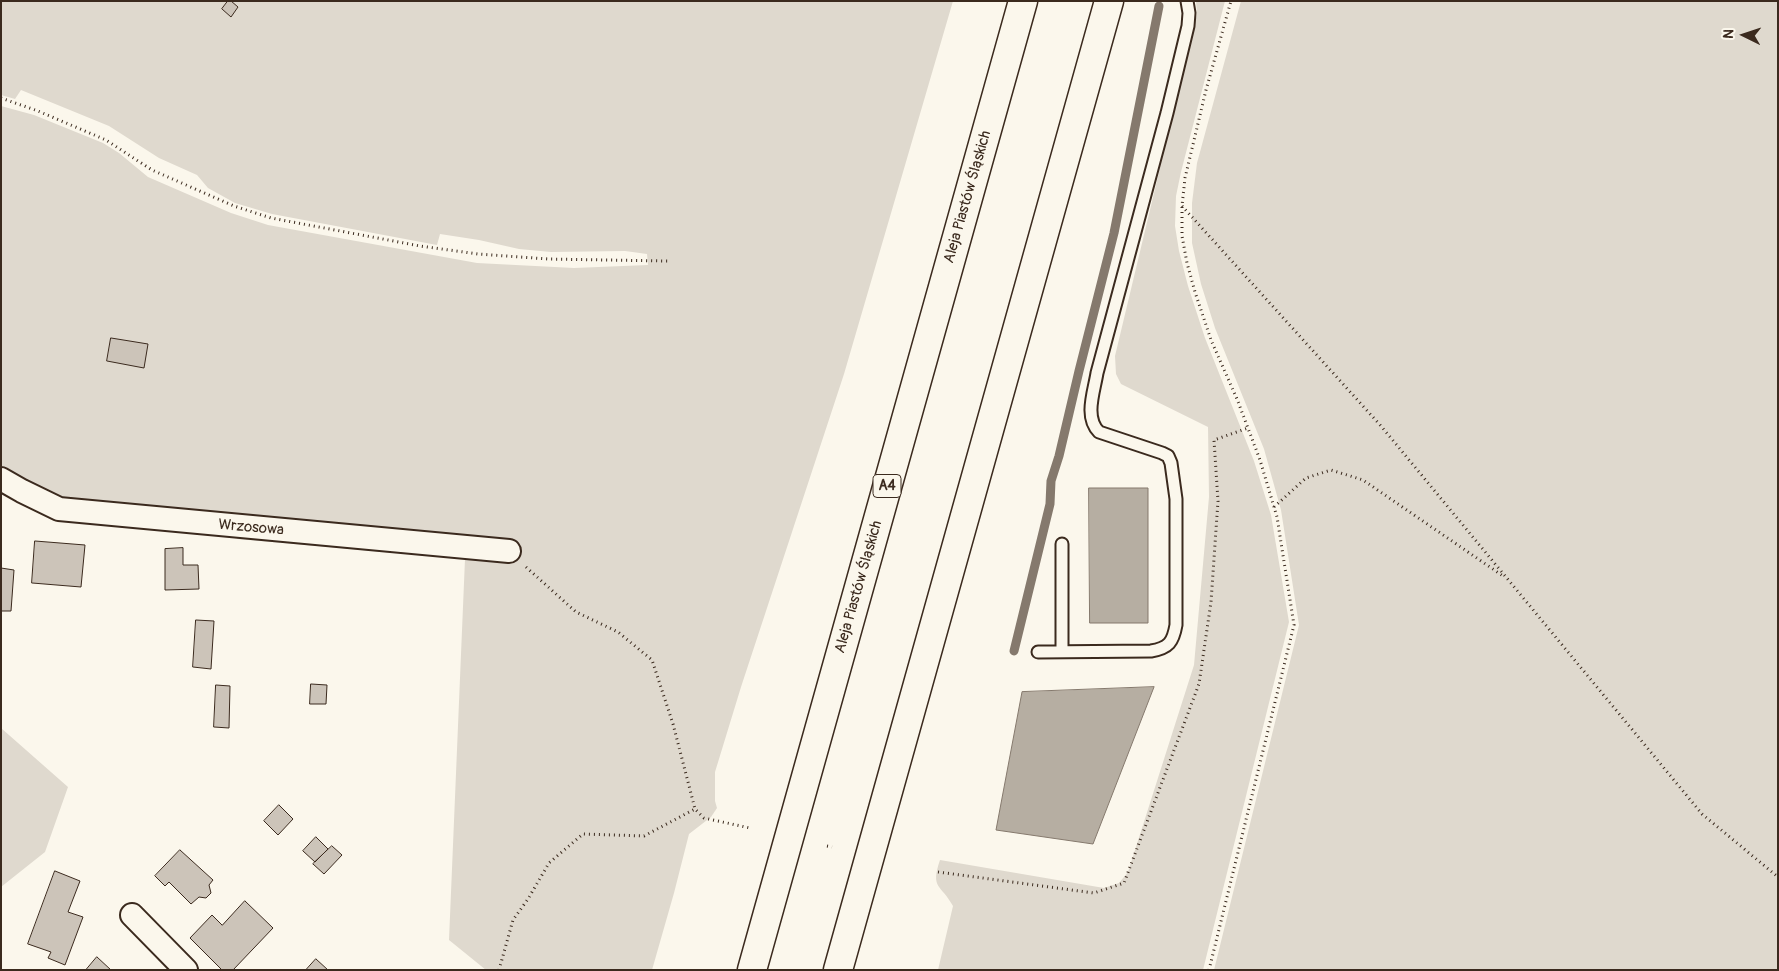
<!DOCTYPE html>
<html>
<head>
<meta charset="utf-8">
<style>
  body { margin:0 }
  #map { position:relative; width:1779px; height:971px; overflow:hidden; background:#fbf7ec; font-family:Pangolin,sans-serif }
  canvas { display:block }
  .frame { position:absolute; inset:0; border:2px solid #3b2a1e; pointer-events:none }
  .north { position:absolute; left:1719px; top:10px; width:50px; height:50px; -webkit-text-stroke:4px #fbf7ec; paint-order:stroke; rotate:274deg; font-size:14px; font-weight:700; line-height:20px; text-align:center; color:#3b2a1e }
  .north::after { content:''; display:block; margin:auto; width:18px; height:22px; background:#3b2a1e; clip-path:polygon(50% 0,100% 100%,50% 72%,0 100%) }
</style>
</head>
<body>
<div id="map">
<canvas width="1779" height="971"></canvas>
<div class="frame"></div>
<div class="north">N</div>
</div>
<script>
const ctx = document.querySelector('canvas').getContext('2d');
ctx.lineJoin = 'round';
function fill(path, color) {
  ctx.fillStyle = color;
  ctx.fill(path, 'evenodd');
}
function stroke(path, color, width, dash) {
  ctx.strokeStyle = color;
  ctx.lineWidth = width;
  ctx.lineCap = dash ? 'butt' : 'round';
  ctx.setLineDash(dash || []);
  ctx.stroke(path);
}
function drawText(font, color, halo, rows, align = 'center') {
  ctx.font = font + ' Pangolin,sans-serif';
  ctx.lineWidth = 4.5;
  ctx.setLineDash([]);
  ctx.textBaseline = 'middle';
  ctx.strokeStyle = halo;
  ctx.fillStyle = color;
  for (const [text, x, y, turn = 0] of rows) {
    ctx.save();
    ctx.translate(x, y);
    ctx.rotate((+turn || 0) * Math.PI / 180);
    ctx.textAlign = isNaN(turn) ? turn : align;
    if (halo) ctx.strokeText(text, 0, 0);
    ctx.fillText(text, 0, 0);
    ctx.restore();
  }
}
fill(new Path2D(`
  M 1,1 L 953,1 L 844,374 L 741,687 L 715,772 L 715,801 L 717,808 L 711,817 L 689,834 L 674,893 L 652,970 L 486,970 L 449,940 L 465,559 L 237,539 L 234,517 L 211,511 L 74,503 L 49,495 L 1,469 L 1,106 L 34,115 L 103,143 L 119,153 L 148,177 L 231,213 L 268,225 L 477,263 L 574,268 L 648,265 L 647,254 L 625,251 L 551,252 L 519,249 L 479,240 L 440,234 L 437,245 L 272,214 L 235,203 L 208,188 L 197,175 L 159,158 L 109,126 L 21,90 L 15,99 L 1,95 Z
  M 1196,1 L 1225,1 L 1181,172 L 1176,196 L 1175,226 L 1179,251 L 1188,286 L 1205,338 L 1254,461 L 1271,515 L 1289,622 L 1203,970 L 938,970 L 953,906 C 941,884 930,889 940,860 L 1104,888 L 1119,883 L 1128,872 L 1194,665 L 1209,497 L 1208,427 L 1121,384 L 1116,374 L 1115,356 L 1160,168 L 1160,154 L 1165,135 L 1171,123 L 1173,102 L 1181,81 L 1197,14 Z
  M 1241,1 L 1778,1 L 1778,970 L 1214,970 L 1299,625 L 1281,510 L 1264,449 L 1215,328 L 1201,284 L 1192,243 L 1192,203 L 1197,163 Z
  M 1,728 L 68,787 L 45,852 L 1,887 Z`), '#dfd9ce');
const water = new Path2D(`
  M 1089,488 L 1148,488 L 1148,623 L 1090,623 Z
  M 1154,687 L 1093,844 L 996,830 L 1022,692 Z`);
fill(water, '#b6aea2');
stroke(water, '#85796d', 1);
stroke(new Path2D(`
  M 1014,651 L 1050,504 L 1051,481 L 1059,456 L 1079,371 L 1114,233 L 1159,6`), '#85796d', 9);
const building = new Path2D(`
  M 228,1 L 231,1 L 238,7 L 231,17 L 222,9 Z
  M 111,338 L 148,344 L 144,368 L 107,361 Z
  M 35,541 L 85,545 L 81,587 L 32,583 Z
  M 183,548 L 183,565 L 198,565 L 199,589 L 165,590 L 165,549 Z
  M 1,568 L 14,570 L 11,611 L 1,611 Z
  M 196,620 L 214,621 L 211,669 L 193,667 Z
  M 311,684 L 327,685 L 326,704 L 310,704 Z
  M 216,685 L 230,686 L 229,728 L 214,727 Z
  M 279,805 L 293,819 L 278,835 L 264,821 Z
  M 316,837 L 328,849 L 315,862 L 303,851 Z
  M 332,846 L 342,855 L 324,874 L 313,864 Z
  M 180,850 L 213,880 L 209,885 L 211,893 L 206,898 L 199,897 L 191,904 L 169,882 L 165,886 L 155,876 Z
  M 55,871 L 80,881 L 68,912 L 83,917 L 65,965 L 48,958 L 51,952 L 28,944 Z
  M 245,901 L 273,928 L 233,970 L 222,970 L 190,938 L 212,915 L 222,925 Z
  M 97,957 L 111,970 L 86,970 Z
  M 316,959 L 328,970 L 306,970 Z`);
fill(building, '#ccc4b9');
stroke(building, '#3b2a1e', 1);
const service = new Path2D(`
  M 1062,544 L 1062,652
  M 1038,652 L 1151,651 C 1169,648 1173,642 1176,625 L 1176,499 L 1171,463 L 1168,456 L 1162,453 L 1099,432 C 1084,417 1094,392 1097,373 L 1167,113 L 1188,26 L 1189,13 L 1187,1`);
const minor = new Path2D(`
  M 1,479 L 22,491 L 59,509 L 509,551
  M 132,915 L 186,970`);
const motorway = new Path2D(`
  M 752,970 L 1023,1
  M 838,970 L 1109,1`);
stroke(service, '#3b2a1e', 15);
stroke(minor, '#3b2a1e', 26);
stroke(motorway, '#3b2a1e', 31);
stroke(new Path2D(`
  M 1,98 L 38,111 L 106,140 L 152,170 L 234,206 L 271,218 L 420,246 L 478,254 L 548,259 L 668,261
  M 1182,206 L 1381,426 L 1702,814 L 1778,877
  M 1274,507 L 1306,478 L 1331,470 L 1363,480 L 1503,576
  M 526,567 L 576,612 L 618,632 L 652,660 L 673,724 L 695,809 L 704,818 L 750,828
  M 827,846 L 832,847
  M 938,872 L 1094,893 L 1124,883 L 1199,684 L 1211,602 L 1218,501 L 1214,440 L 1248,428
  M 499,970 L 513,920 L 528,899 L 549,863 L 583,834 L 644,836 L 695,809
  M 1209,970 L 1294,625 L 1277,517 L 1260,460 L 1237,399 L 1211,340 L 1195,292 L 1187,263 L 1182,236 L 1182,206 L 1185,178 L 1206,90 L 1231,1`), '#3b2a1e', 3, [1, 4]);
stroke(service, '#fbf7ec', 11);
stroke(minor, '#fbf7ec', 22);
stroke(motorway, '#fbf7ec', 28);
for (const [x, y, w] of [
  [887,486,28]
]) {
  const box = new Path2D();
  box.roundRect(x - w / 2, y - 11.5, w, 23, 4);
  ctx.fillStyle = '#fbf7ec';
  ctx.fill(box);
  stroke(box, '#3b2a1e', 1);
}
drawText('bold 14px', '#3b2a1e', null, [
  ["A4",887,486]
]);
drawText('15px', '#3b2a1e', '#fbf7ec', [
  ["Aleja Piastów Śląskich",968,197,-74],
  ["Wrzosowa",251,528,5],
  ["Aleja Piastów Śląskich",859,587,-74]
]);
</script>
</body>
</html>
